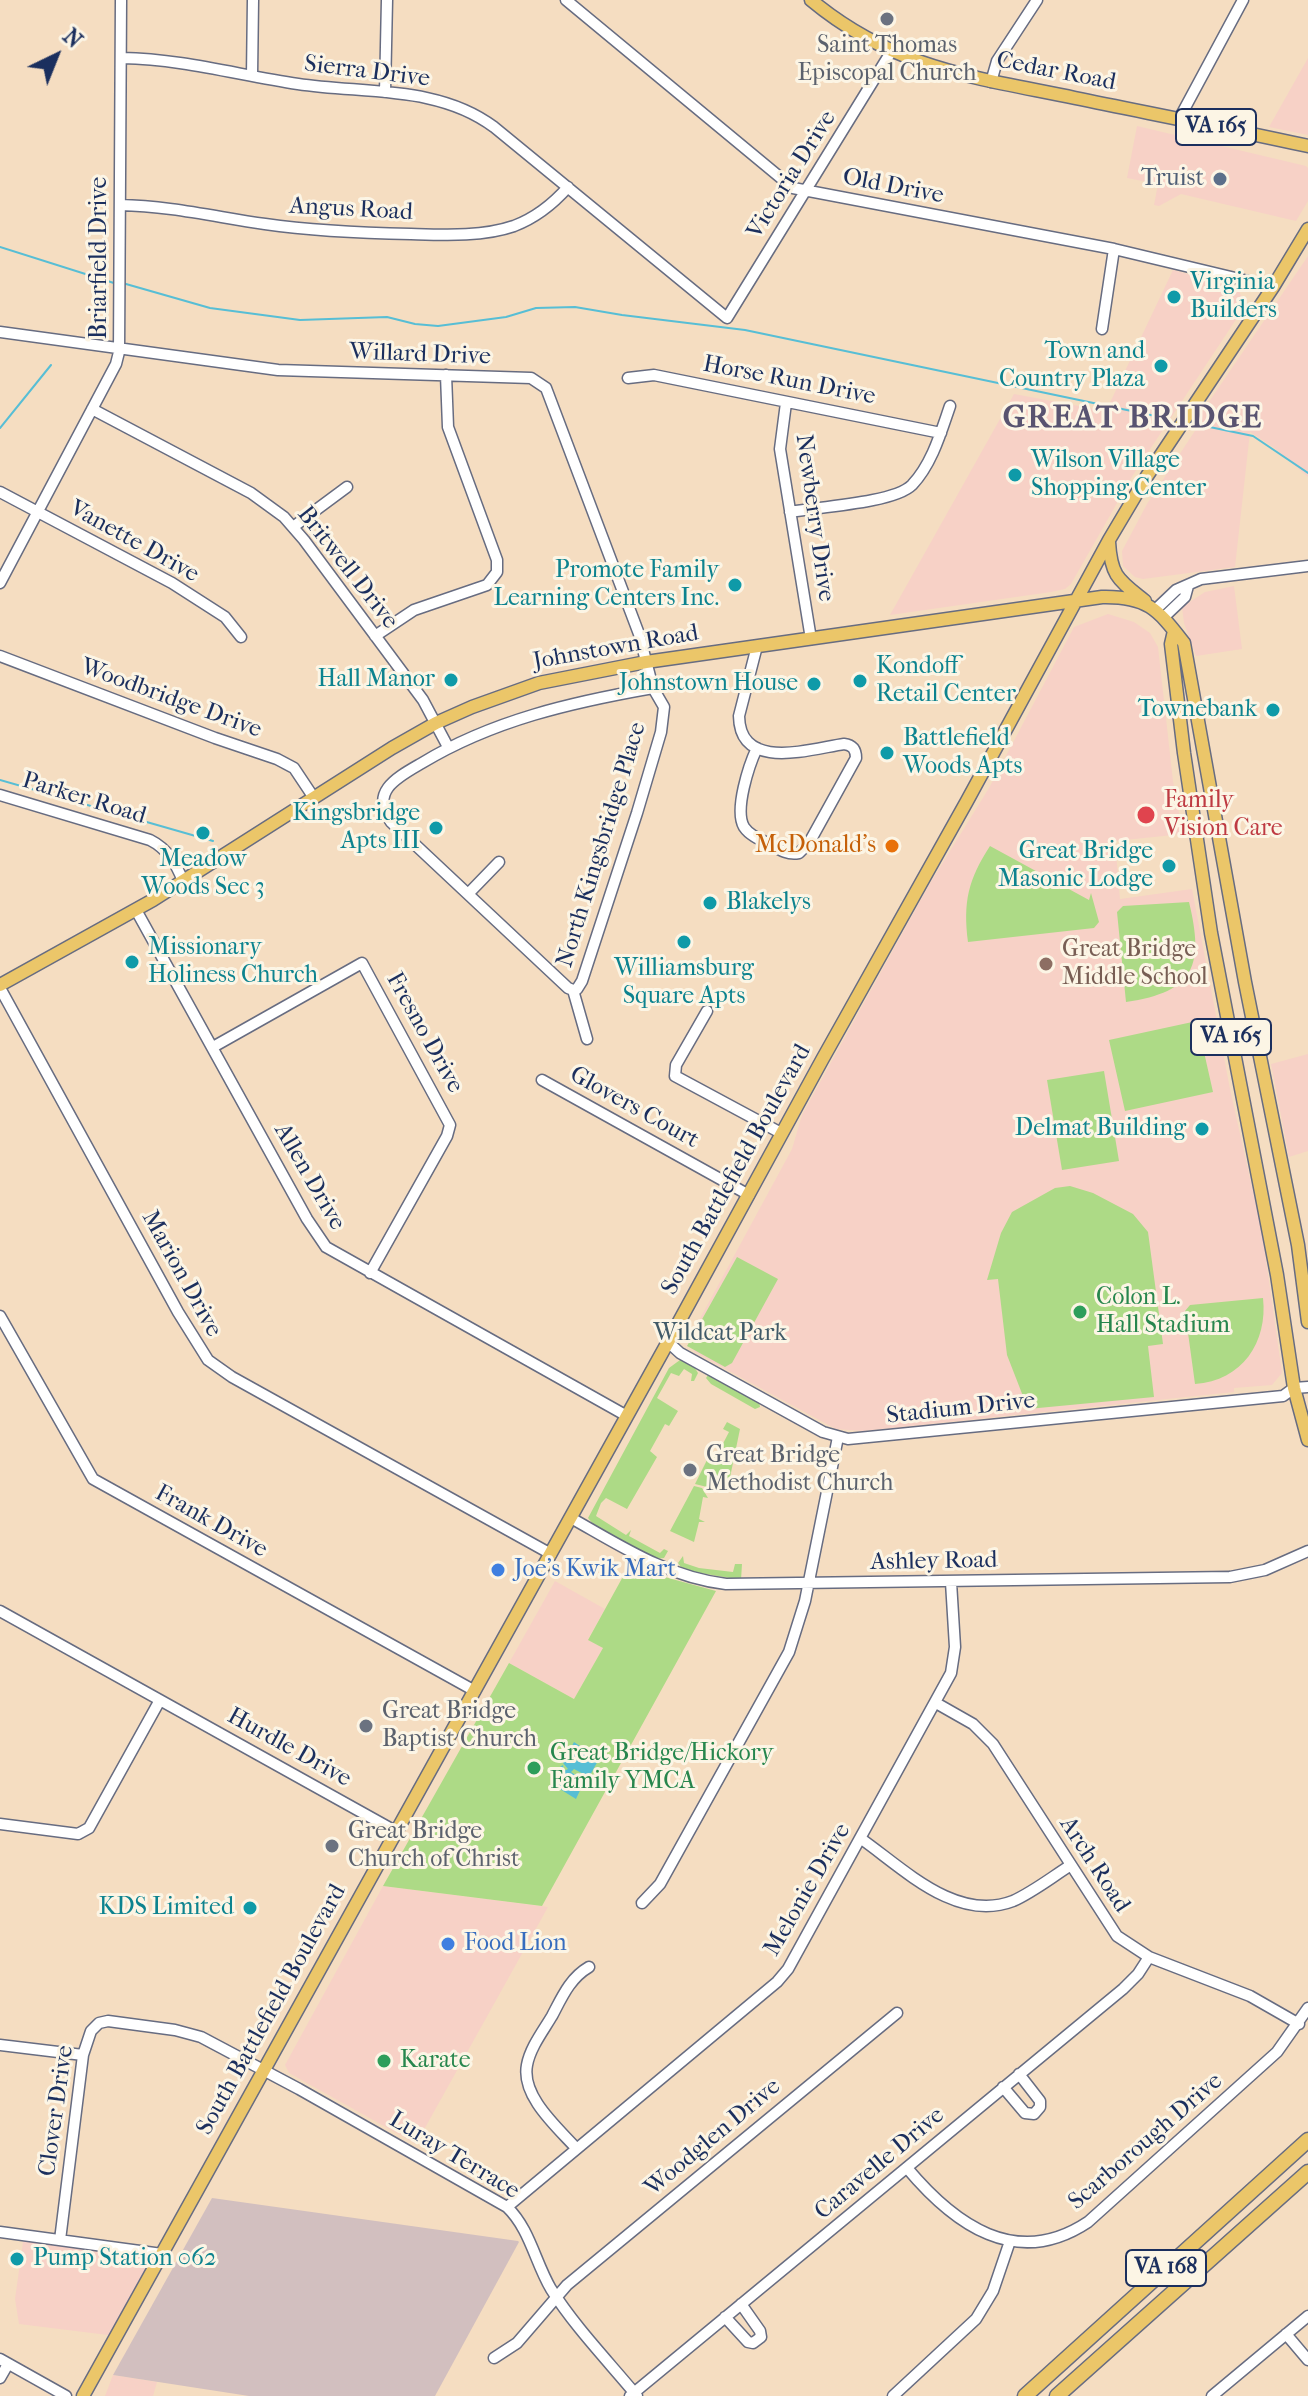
<!DOCTYPE html>
<html>
<head>
<meta charset="utf-8">
<style>
  body { margin:0 }
  #map { position:relative; width:1308px; height:2396px; overflow:hidden; background:#f5ddc1; font-family:"IM FELL French Canon",serif }
  canvas { display:block }
  .north { position:absolute; left:16px; top:16px; width:80px; height:80px; -webkit-text-stroke:6px #fcf5e5; paint-order:stroke; rotate:43deg; font-size:22px; font-weight:700; line-height:32px; text-align:center; color:#1b2f5e }
  .north::after { content:''; display:block; margin:auto; width:28px; height:36px; background:#1b2f5e; clip-path:polygon(50% 0,100% 100%,50% 72%,0 100%) }
</style>
</head>
<body>
<div id="map">
<canvas width="1308" height="2396"></canvas>
<div class="north">N</div>
</div>
<script>
const ctx = document.querySelector('canvas').getContext('2d');
ctx.lineJoin = 'round';
function fill(path, color) {
  ctx.fillStyle = color;
  ctx.fill(path, 'evenodd');
}
function stroke(path, color, width, dash) {
  ctx.strokeStyle = color;
  ctx.lineWidth = width;
  ctx.lineCap = dash ? 'butt' : 'round';
  ctx.setLineDash(dash || []);
  ctx.stroke(path);
}
function drawText(font, color, halo, rows, align = 'center') {
  ctx.font = font + ' "IM FELL French Canon",serif';
  ctx.lineWidth = 6;
  ctx.setLineDash([]);
  ctx.textBaseline = 'middle';
  ctx.strokeStyle = halo;
  ctx.fillStyle = color;
  for (const [text, x, y, turn = 0] of rows) {
    ctx.save();
    ctx.translate(x, y);
    ctx.rotate((+turn || 0) * Math.PI / 180);
    ctx.textAlign = isNaN(turn) ? turn : align;
    if (halo) ctx.strokeText(text, 0, 0);
    ctx.fillText(text, 0, 0);
    ctx.restore();
  }
}
fill(new Path2D(`
  M 1308,58 L 1308,135 L 1269,127 Z
  M 1137,126 L 1306,166 L 1308,168 L 1308,201 L 1296,221 L 1181,194 L 1159,206 L 1154,205 L 1158,184 L 1127,178 Z
  M 1308,256 L 1308,477 L 1273,447 L 1250,432 L 1235,567 L 1143,579 L 1135,577 L 1123,566 L 1122,551 L 1147,504 L 1202,420 L 1198,418 Z
  M 1173,270 L 1206,279 L 1206,281 L 1208,279 L 1238,288 L 1245,306 L 1133,475 L 1071,584 L 1065,589 L 1051,592 L 890,615 L 1014,394 L 1106,411 Z
  M 1234,586 L 1242,649 L 1196,656 L 1184,623 L 1182,607 L 1205,592 Z
  M 1108,614 L 1134,622 L 1150,633 L 1158,647 L 1173,781 L 1183,834 L 1115,841 L 1120,899 L 1192,889 L 1230,1089 L 1262,1232 L 1282,1373 L 1272,1385 L 1234,1388 L 1234,1392 L 863,1431 L 836,1429 L 694,1352 L 690,1337 L 792,1149 L 802,1115 L 929,885 L 989,788 L 1074,627 Z
  M 1308,1054 L 1308,1151 L 1289,1157 L 1271,1064 Z
  M 555,1581 L 605,1609 L 588,1639 L 603,1648 L 574,1699 L 509,1663 Z
  M 383,1886 L 548,1907 L 416,2144 L 289,2073 L 285,2065 Z
  M 24,2235 L 162,2254 L 116,2336 L 19,2324 L 15,2299 Z
  M 113,2375 L 157,2382 L 153,2396 L 105,2396 Z`), '#f7d1c6');
fill(new Path2D(`
  M 212,2198 L 518,2241 L 519,2242 L 435,2396 L 249,2396 L 113,2375 Z`), '#d2bfbf');
fill(new Path2D(`
  M 990,846 L 1089,900 L 1091,893 L 1099,922 L 1094,928 L 968,942 C 963,902 968,880 990,846 Z
  M 1189,902 C 1204,964 1196,992 1126,1002 L 1117,912 L 1123,906 Z
  M 1197,1021 L 1213,1092 L 1125,1111 L 1109,1040 Z
  M 1104,1071 L 1119,1161 L 1062,1170 L 1047,1080 Z
  M 1070,1186 L 1093,1193 L 1133,1214 L 1148,1232 L 1163,1344 L 1148,1346 L 1154,1397 L 1028,1409 L 1007,1355 L 998,1279 L 987,1280 L 1001,1233 L 1012,1212 L 1055,1188 Z
  M 737,1257 L 778,1279 L 732,1363 L 725,1367 L 687,1346 Z
  M 1263,1298 C 1268,1342 1242,1381 1195,1384 L 1185,1311 L 1190,1305 Z
  M 680,1360 L 693,1365 L 698,1373 L 694,1381 L 691,1381 L 692,1374 L 684,1369 L 679,1376 L 671,1373 L 657,1398 L 678,1411 L 669,1426 L 665,1424 L 650,1451 L 657,1457 L 627,1509 L 606,1498 L 601,1503 L 596,1516 L 626,1535 L 631,1530 L 629,1536 L 660,1553 L 664,1549 L 668,1551 L 664,1558 L 655,1559 L 594,1525 L 588,1518 L 669,1368 Z
  M 708,1375 L 759,1402 L 760,1407 L 755,1409 L 711,1384 L 706,1378 Z
  M 727,1422 L 740,1429 L 727,1492 L 695,1484 L 711,1452 L 717,1455 L 729,1432 L 723,1429 Z
  M 694,1486 L 702,1488 L 708,1498 L 703,1497 L 699,1519 L 705,1522 L 699,1522 L 694,1542 L 670,1531 Z
  M 683,1556 L 684,1563 L 699,1568 L 733,1572 L 735,1564 L 742,1564 L 741,1580 L 683,1570 L 678,1563 Z
  M 631,1562 L 661,1576 L 716,1591 L 542,1906 L 383,1886 L 509,1663 L 574,1699 L 603,1648 L 588,1640 Z`), '#adda86');
fill(new Path2D(`
  M 574,1742 L 599,1759 L 589,1777 L 574,1769 L 571,1772 L 577,1776 L 575,1782 L 565,1780 L 566,1777 L 563,1779 L 563,1784 L 572,1788 L 583,1784 L 576,1799 L 555,1786 L 556,1775 L 562,1771 L 560,1767 L 563,1765 L 564,1771 L 568,1769 L 563,1763 Z`), '#57bed5');
stroke(new Path2D(`
  M 0,247 L 117,284
  M 126,284 L 210,308 L 300,320 L 387,317 L 415,324 L 438,326 L 506,317 L 536,308 L 575,307 L 622,315 L 745,330 L 1165,418
  M 1200,425 L 1253,436 L 1308,473
  M 0,428 L 51,365
  M 0,780 L 213,841`), '#57bed5', 2);
const minor = new Path2D(`
  M 566,0 L 793,188 L 1114,249 L 1273,287
  M 122,58 C 183,59 238,75 298,84 C 364,94 438,85 494,127 L 727,318 L 891,52
  M 252,76 L 253,0
  M 991,82 L 997,61 L 1037,0
  M 385,92 L 387,0
  M 1179,119 L 1243,0
  M 120,205 C 170,206 216,217 265,224 C 314,231 362,233 411,234 C 444,235 482,237 514,226 C 535,218 553,204 568,187
  M 1102,329 L 1114,249
  M 0,332 L 278,370 L 531,378 L 546,388 L 639,634 L 653,688 L 664,707 L 661,732 L 637,813 L 582,981 L 577,989 L 573,990
  M 628,378 L 654,375 L 941,433
  M 786,403 L 780,449 L 811,639
  M 92,409 L 251,493 L 284,517 L 304,540 L 423,700 L 448,747
  M 0,492 L 172,583 L 225,617 L 241,637
  M 790,512 C 818,507 894,503 912,485 C 932,464 941,432 950,406
  M 293,527 L 347,487
  M 0,583 L 116,364 L 119,352 L 121,0
  M 1156,609 L 1176,590 L 1201,579 L 1308,566
  M 1164,617 L 1185,597 L 1188,586
  M 375,636 L 414,610 L 487,585 L 497,572 L 497,560 L 448,427 L 446,375
  M 0,656 L 215,738 L 277,759 L 294,768 L 314,798
  M 757,748 C 749,765 734,810 744,827 C 750,836 761,840 770,844 C 780,850 787,855 799,853 L 809,843 L 856,758 C 856,749 852,745 844,744 C 810,749 740,772 739,716 L 757,646
  M 0,795 L 150,840 C 168,849 176,864 183,881
  M 468,894 L 499,862
  M 136,910 L 307,1219 L 326,1247 L 627,1416
  M 0,988 L 178,1312 L 208,1360 L 232,1377 L 551,1554
  M 573,990 L 568,988 L 391,822 C 369,791 398,777 422,763 C 493,720 573,702 653,688
  M 573,990 L 587,1039
  M 707,1011 L 676,1065 L 675,1076 L 781,1133
  M 213,1047 L 362,963 L 450,1125 L 447,1136 L 370,1273
  M 542,1080 L 749,1195
  M 0,1316 L 93,1479 L 475,1691
  M 668,1342 L 680,1353 L 823,1432 L 848,1439 L 1283,1396 L 1294,1388 L 1308,1387
  M 571,1518 C 621,1546 667,1577 726,1584 L 1230,1577 L 1265,1570 L 1308,1551
  M 0,1611 L 397,1832
  M 936,1703 L 973,1724 L 993,1744 L 1117,1936 L 1149,1957 L 1250,1996 L 1299,2024
  M 0,1824 L 78,1834 L 89,1828 L 160,1700
  M 860,1838 C 903,1868 956,1923 1013,1901 C 1033,1892 1052,1877 1071,1865
  M 642,1903 L 660,1884 L 789,1652 L 805,1601 L 838,1437
  M 0,2045 L 83,2055
  M 1003,2087 L 1025,2113 L 1034,2114 L 1040,2107 L 1040,2101 L 1019,2074
  M 576,2148 C 557,2127 521,2096 527,2065 C 530,2048 543,2031 552,2016 C 562,1997 570,1978 589,1967
  M 907,2168 C 954,2224 1016,2270 1088,2222 L 1277,2052 L 1308,2008
  M 507,2207 L 777,1982 L 788,1969 L 951,1673 L 955,1647 L 951,1582
  M 0,2232 L 162,2254
  M 60,2240 L 83,2055 L 91,2031 L 99,2023 L 108,2021 L 175,2030 L 201,2037 L 299,2089 L 507,2207 C 530,2229 535,2262 551,2289 C 575,2327 608,2361 637,2396
  M 725,2317 L 748,2342 L 753,2343 L 761,2337 L 760,2331 L 741,2304
  M 1286,2334 L 1308,2360
  M 494,2358 L 517,2343 L 567,2285 L 897,2013
  M 0,2359 L 66,2396
  M 0,2378 L 8,2364
  M 630,2396 L 1123,1989 L 1138,1974 L 1149,1957
  M 893,2396 L 976,2319 L 993,2291 L 1010,2241
  M 1212,2396 L 1308,2316`);
const major = new Path2D(`
  M 811,0 C 894,69 974,77 1075,98 C 1153,114 1231,129 1308,146
  M 1109,542 C 1111,577 1119,580 1145,601
  M 1174,631 L 1171,644 L 1184,753 L 1211,933 L 1277,1275 L 1294,1388 L 1308,1440
  M 0,985 L 153,900 L 392,748 L 436,723 L 472,707 L 539,683 L 646,662 L 1102,597 C 1148,596 1158,610 1184,643 L 1245,982 L 1298,1245 L 1308,1322
  M 83,2396 L 668,1342 L 822,1060 L 967,801 L 1109,540 L 1147,476 L 1273,287 L 1308,229`);
const highway = new Path2D(`
  M 1025,2396 L 1308,2140
  M 1057,2396 L 1308,2172`);
stroke(minor, '#676c81', 13);
stroke(major, '#676c81', 15);
stroke(highway, '#676c81', 17);
stroke(minor, '#fff', 10);
stroke(major, '#ebc669', 12);
stroke(highway, '#ebc669', 14);
for (const [x, y, r, color] of [
  [887,19,8,"#6b7280"],
  [1220,179,8,"#5c6f8a"],
  [1174,297,8,"#0f9aa8"],
  [1161,366,8,"#0f9aa8"],
  [1015,475,8,"#0f9aa8"],
  [735,585,8,"#0f9aa8"],
  [451,680,8,"#0f9aa8"],
  [860,681,8,"#0f9aa8"],
  [814,684,8,"#0f9aa8"],
  [1273,710,8,"#0f9aa8"],
  [887,753,8,"#0f9aa8"],
  [1146,815,10,"#e0444e"],
  [436,828,8,"#0f9aa8"],
  [203,833,8,"#0f9aa8"],
  [892,846,8,"#e8710a"],
  [1169,866,8,"#0f9aa8"],
  [710,903,8,"#0f9aa8"],
  [684,942,8,"#0f9aa8"],
  [132,962,8,"#0f9aa8"],
  [1046,964,8,"#8d6e63"],
  [1202,1129,8,"#0f9aa8"],
  [1080,1312,8,"#2e9e5b"],
  [690,1470,8,"#6b7280"],
  [498,1570,8,"#3f7fe0"],
  [366,1726,8,"#6b7280"],
  [534,1768,8,"#2e9e5b"],
  [332,1846,8,"#6b7280"],
  [250,1908,8,"#0f9aa8"],
  [448,1944,8,"#3f7fe0"],
  [384,2061,8,"#2e9e5b"],
  [17,2259,8,"#0f9aa8"]
]) {
  const dot = new Path2D();
  dot.arc(x, y, r, 0, 2 * Math.PI);
  ctx.fillStyle = color;
  ctx.fill(dot);
  stroke(dot, '#fcf5e5', 3);
}
for (const [x, y, w] of [
  [1216,127,80],
  [1231,1037,80],
  [1166,2268,80]
]) {
  const box = new Path2D();
  box.roundRect(x - w / 2, y - 18, w, 36, 6);
  ctx.fillStyle = '#fcf5e5';
  ctx.fill(box);
  stroke(box, '#1b2f5e', 2);
}
drawText('bold 22px', '#1b2f5e', null, [
  ["VA 165",1216,127],
  ["VA 165",1231,1037],
  ["VA 168",1166,2268]
]);
drawText('24px', '#5b616d', '#fcf5e5', [
  ["Saint Thomas",887,46,"center"],
  ["Episcopal Church",887,74,"center"],
  ["Great Bridge",706,1456],
  ["Methodist Church",706,1484],
  ["Great Bridge",382,1712],
  ["Baptist Church",382,1740],
  ["Great Bridge",348,1832],
  ["Church of Christ",348,1860]
], 'left');
drawText('24px', '#1b2f5e', '#fcf5e5', [
  ["Sierra Drive",367,72,7],
  ["Cedar Road",1056,72,11],
  ["Victoria Drive",792,175,-58],
  ["Old Drive",893,187,11],
  ["Angus Road",351,210,3],
  ["Briarfield Drive",100,258,-90],
  ["Willard Drive",420,355,2],
  ["Horse Run Drive",789,381,11],
  ["Newberry Drive",814,518,82],
  ["Vanette Drive",134,542,29],
  ["Britwell Drive",347,568,52],
  ["Johnstown Road",616,648,-10],
  ["Woodbridge Drive",171,699,20],
  ["Parker Road",84,799,17],
  ["North Kingsbridge Place",602,845,-73],
  ["Fresno Drive",424,1033,61],
  ["Glovers Court",634,1108,29],
  ["South Battlefield Boulevard",737,1170,-61],
  ["Allen Drive",309,1177,60],
  ["Marion Drive",181,1274,61],
  ["Stadium Drive",961,1409,-6],
  ["Frank Drive",211,1522,29],
  ["Ashley Road",934,1562,-1],
  ["Hurdle Drive",289,1748,29],
  ["Arch Road",1094,1865,57],
  ["Melonie Drive",808,1890,-60],
  ["South Battlefield Boulevard",272,2010,-61],
  ["Clover Drive",57,2111,-82],
  ["Woodglen Drive",713,2138,-40],
  ["Scarborough Drive",1146,2142,-41],
  ["Luray Terrace",454,2156,31],
  ["Caravelle Drive",880,2164,-40]
]);
drawText('24px', '#4e5e75', '#fcf5e5', [
  ["Truist",1204,179]
], 'right');
drawText('24px', '#0d838f', '#fcf5e5', [
  ["Virginia",1190,283,"left"],
  ["Builders",1190,311,"left"],
  ["Town and",1145,352],
  ["Country Plaza",1145,380],
  ["Wilson Village",1031,461,"left"],
  ["Shopping Center",1031,489,"left"],
  ["Promote Family",719,571],
  ["Learning Centers Inc.",719,599],
  ["Kondoff",876,667,"left"],
  ["Retail Center",876,695,"left"],
  ["Hall Manor",435,680],
  ["Johnstown House",798,684],
  ["Townebank",1257,710],
  ["Battlefield",903,739,"left"],
  ["Woods Apts",903,767,"left"],
  ["Kingsbridge",420,814],
  ["Apts III",420,842],
  ["Great Bridge",1153,852],
  ["Masonic Lodge",1153,880],
  ["Meadow",203,860,"center"],
  ["Woods Sec 3",203,888,"center"],
  ["Blakelys",726,903,"left"],
  ["Missionary",148,948,"left"],
  ["Holiness Church",148,976,"left"],
  ["Williamsburg",684,969,"center"],
  ["Square Apts",684,997,"center"],
  ["Delmat Building",1186,1129],
  ["KDS Limited",234,1908],
  ["Pump Station 062",33,2259,"left"]
], 'right');
drawText('24px', '#be3a42', '#fcf5e5', [
  ["Family",1164,801],
  ["Vision Care",1164,829]
], 'left');
drawText('24px', '#c56008', '#fcf5e5', [
  ["McDonald's",876,846]
], 'right');
drawText('24px', '#785e54', '#fcf5e5', [
  ["Great Bridge",1062,950],
  ["Middle School",1062,978]
], 'left');
drawText('24px', '#27864d', '#fcf5e5', [
  ["Colon L.",1096,1298],
  ["Hall Stadium",1096,1326],
  ["Great Bridge/Hickory",550,1754],
  ["Family YMCA",550,1782],
  ["Karate",400,2061]
], 'left');
drawText('24px', '#405a68', '#fcf5e5', [
  ["Wildcat Park",720,1334]
]);
drawText('24px', '#366cbe', '#fcf5e5', [
  ["Joe's Kwik Mart",514,1570],
  ["Food Lion",464,1944]
], 'left');
ctx.letterSpacing = '2px';
drawText('bold 32px', '#585370', '#fcf5e5', [
  ["GREAT BRIDGE",1133,419]
]);
ctx.letterSpacing = '0px';
</script>
</body>
</html>
